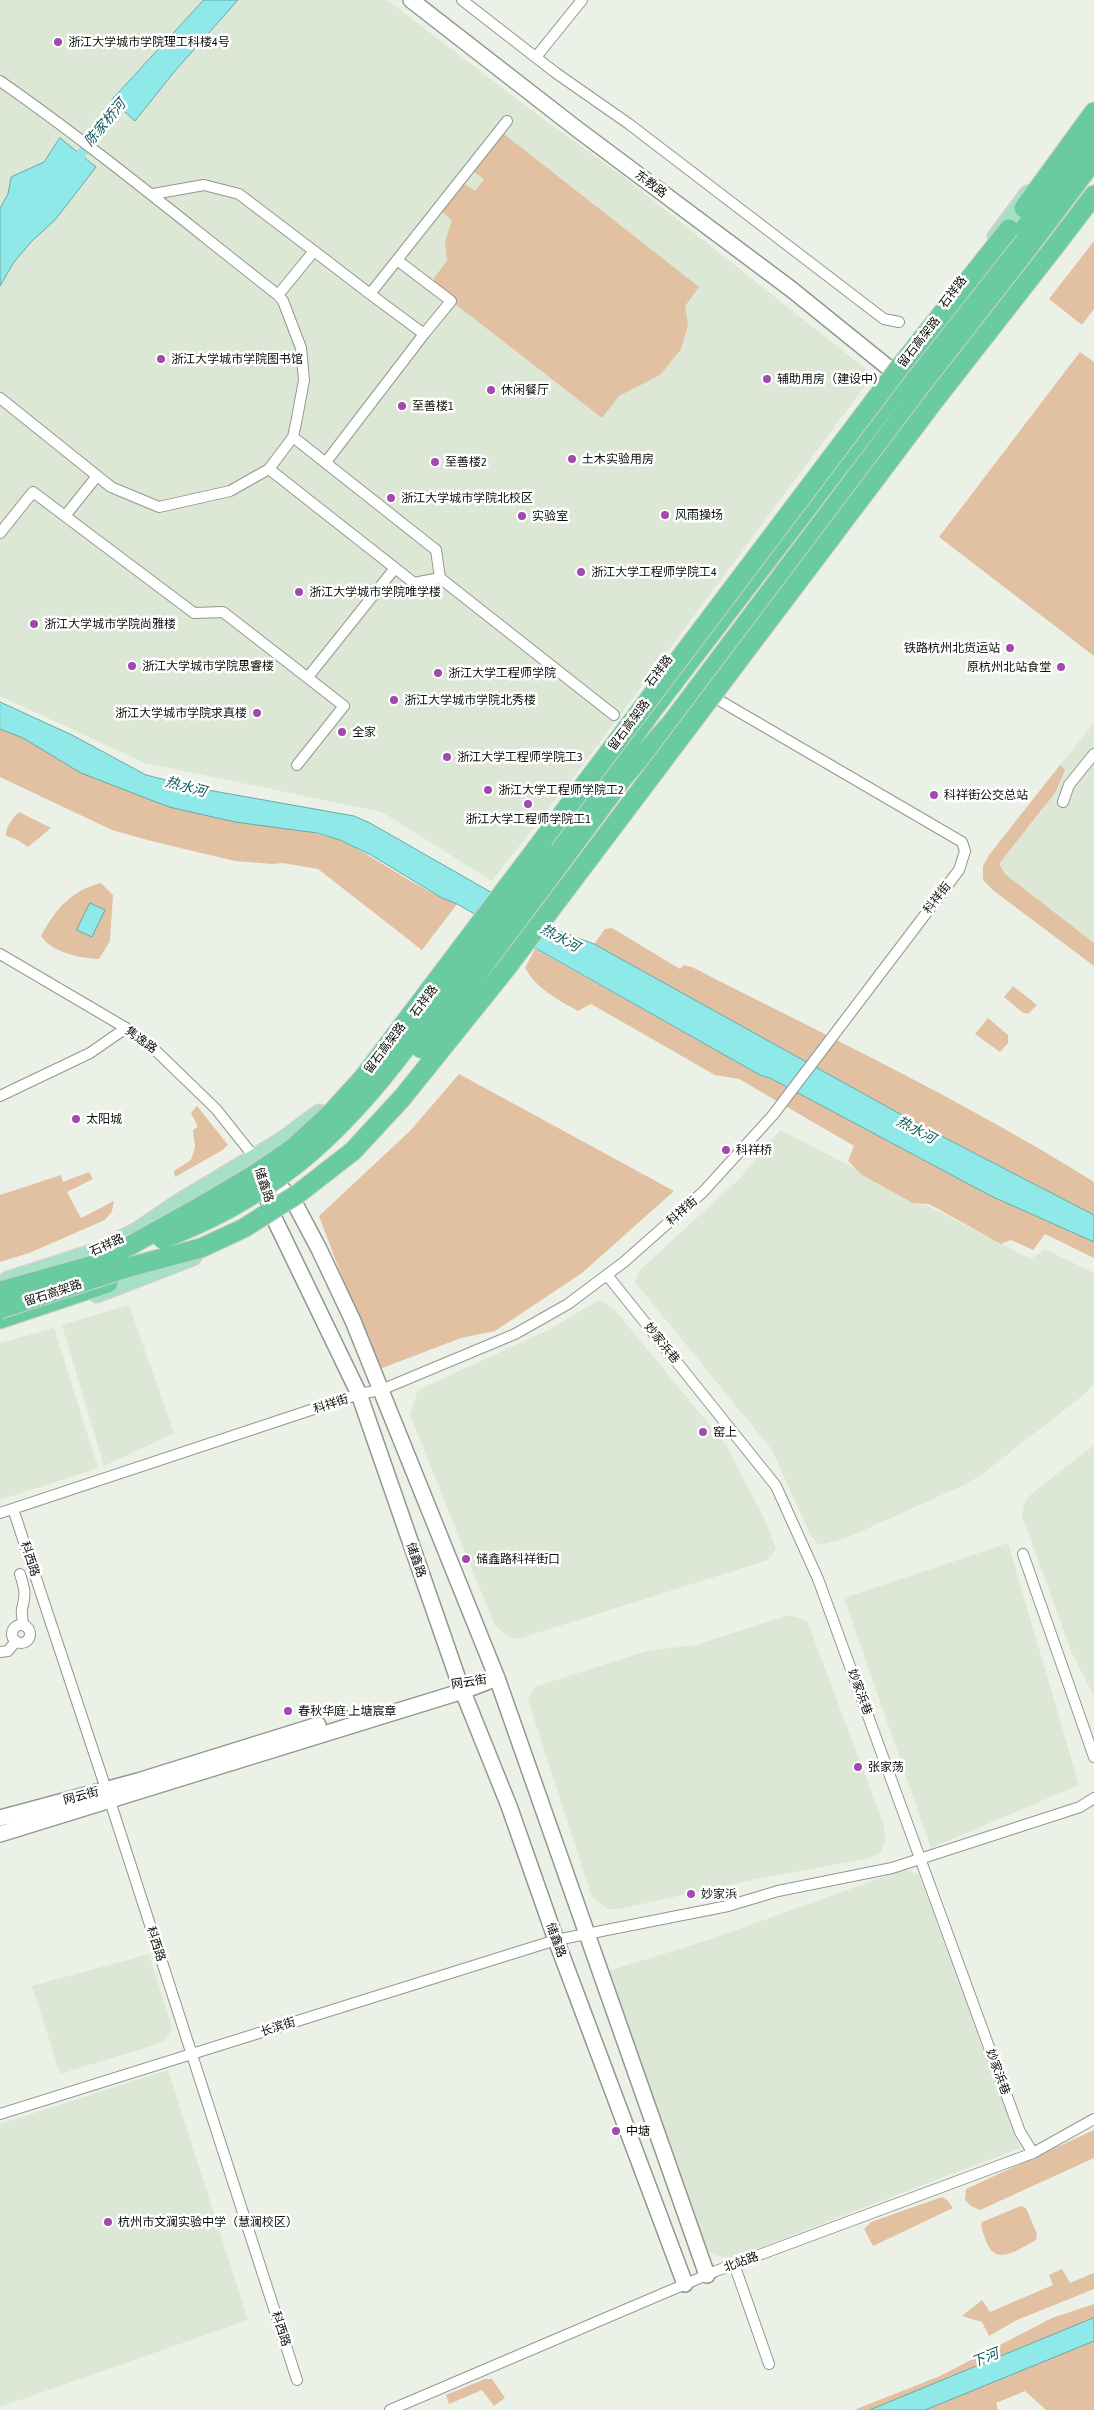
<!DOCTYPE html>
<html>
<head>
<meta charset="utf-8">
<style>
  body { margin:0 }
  canvas { display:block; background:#ebf1e6 }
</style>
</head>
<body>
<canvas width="1094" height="2410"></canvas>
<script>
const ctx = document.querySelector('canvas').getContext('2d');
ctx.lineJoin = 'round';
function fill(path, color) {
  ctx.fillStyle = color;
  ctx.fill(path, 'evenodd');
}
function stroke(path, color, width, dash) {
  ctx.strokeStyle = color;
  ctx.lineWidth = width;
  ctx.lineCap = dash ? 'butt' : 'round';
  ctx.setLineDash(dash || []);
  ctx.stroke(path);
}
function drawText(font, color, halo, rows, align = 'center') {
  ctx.font = font + ' "Asap Condensed","Noto Sans SC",sans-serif';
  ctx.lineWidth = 5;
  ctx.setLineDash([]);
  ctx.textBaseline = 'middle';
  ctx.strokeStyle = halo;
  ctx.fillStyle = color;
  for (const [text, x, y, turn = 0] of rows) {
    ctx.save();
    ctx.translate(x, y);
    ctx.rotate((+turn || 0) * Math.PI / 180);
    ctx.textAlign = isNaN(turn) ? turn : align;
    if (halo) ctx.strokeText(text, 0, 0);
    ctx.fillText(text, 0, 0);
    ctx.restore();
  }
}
fill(new Path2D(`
  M 0,0 L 387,0 L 542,118 L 624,177 L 873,375 L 598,745 L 492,881 L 382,812 L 145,763 L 0,696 Z
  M 1094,723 L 1094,943 L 1005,874 L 999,864 L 1042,811 L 1065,770 L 1060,765 Z
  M 780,1130 L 1031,1259 L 1045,1249 L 1094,1273 L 1094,1384 L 1086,1393 L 981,1475 L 964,1485 L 844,1539 L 819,1545 L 810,1534 L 772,1450 L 635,1282 L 639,1271 L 740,1178 Z
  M 600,1300 L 615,1310 L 726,1445 L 764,1518 L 776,1549 L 768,1560 L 518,1639 L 509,1637 L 495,1626 L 410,1415 L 418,1390 L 546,1331 Z
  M 129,1305 L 174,1433 L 104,1466 L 62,1325 Z
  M 54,1328 L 98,1468 L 0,1500 L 0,1343 Z
  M 1094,1445 L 1094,1697 L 1072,1653 L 1022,1516 L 1024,1504 L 1031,1494 Z
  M 1008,1543 L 1079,1785 L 931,1848 L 844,1598 Z
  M 789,1615 L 807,1621 L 884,1825 L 885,1843 L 881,1852 L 870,1858 L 747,1881 L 619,1909 L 608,1909 L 592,1897 L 528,1700 L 534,1687 L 647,1651 L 696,1645 Z
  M 906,1869 L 919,1875 L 1020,2148 L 732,2258 L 724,2258 L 710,2252 L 697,2236 L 598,1990 L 608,1971 L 708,1940 Z
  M 149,1954 L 172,2028 L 167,2038 L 161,2043 L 60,2074 L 32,1986 Z
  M 168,2070 L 248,2320 L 0,2407 L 0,2124 Z`), '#dde7d5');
fill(new Path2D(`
  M 504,134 L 699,287 L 685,306 L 688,325 L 681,349 L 660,375 L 619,396 L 602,418 L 436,289 L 434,278 L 447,261 L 445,242 L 452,220 L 441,211 L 463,183 L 475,191 L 484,179 L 474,172 Z
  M 1094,241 L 1094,309 L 1082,325 L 1049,299 Z
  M 1080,352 L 1094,362 L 1094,656 L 939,537 Z
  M 0,729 L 23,738 L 81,773 L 340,840 C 379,859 417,889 457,904 L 422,950 L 318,869 L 283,863 L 273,864 L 235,861 L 151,841 L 112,830 L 0,777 Z
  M 1060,765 L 1065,770 L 1055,793 L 999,864 L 1005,874 L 1094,943 L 1094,966 L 994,891 L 983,880 L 983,866 L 989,855 Z
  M 19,812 L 51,828 L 28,847 L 16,839 L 6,836 C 6,826 12,819 19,812 Z
  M 101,883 L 113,895 L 110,941 L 99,959 C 81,958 52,953 41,936 C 56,909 70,891 101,883 Z
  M 612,928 L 680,969 L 684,965 L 692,967 C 827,1036 965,1101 1094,1182 L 1094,1215 L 920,1125 L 594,944 L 605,929 Z
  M 535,949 L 760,1075 L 770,1078 L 991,1196 L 1094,1242 L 1094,1258 L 1045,1234 L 1033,1250 L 1011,1240 L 1001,1244 L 929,1204 L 913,1203 L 862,1175 L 848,1161 L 854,1146 L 739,1079 L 715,1075 L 591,1004 L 578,1011 C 557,999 537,989 525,968 Z
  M 1013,986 L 1037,1005 L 1028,1014 L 1022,1012 L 1004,997 Z
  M 988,1018 L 1008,1035 L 1008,1043 L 1000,1052 L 975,1034 Z
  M 459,1074 L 674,1191 L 582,1273 L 495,1331 L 461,1338 L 377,1370 L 319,1216 L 411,1130 Z
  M 197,1106 L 228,1145 L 221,1151 L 175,1177 L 174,1171 L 191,1160 L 195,1147 L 193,1130 L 198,1127 L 191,1113 Z
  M 89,1172 L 93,1179 L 67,1192 L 81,1218 L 114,1201 L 112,1211 L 105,1220 L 29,1253 L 0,1262 L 0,1195 L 61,1175 L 63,1182 Z
  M 1094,2130 L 1094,2158 L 980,2210 L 971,2206 L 965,2200 L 966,2189 Z
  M 942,2197 L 947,2200 L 953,2208 L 873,2246 L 864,2229 L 871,2222 Z
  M 1021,2206 L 1026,2208 L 1037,2234 L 1036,2240 C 1018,2249 996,2268 986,2241 C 984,2234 980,2228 982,2222 Z
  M 1062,2269 L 1070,2283 L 1094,2273 L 1094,2289 L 1017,2320 L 989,2336 L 982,2322 L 962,2316 L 982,2300 L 990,2312 L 1053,2285 L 1049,2275 Z
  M 1094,2304 L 1094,2318 L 870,2410 L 854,2410 L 940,2376 L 1052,2318 Z
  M 1094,2341 L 1094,2410 L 1046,2410 L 1025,2391 L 996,2403 L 998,2410 L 925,2410 Z
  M 485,2379 L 492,2379 L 505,2398 L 494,2406 L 482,2390 L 449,2404 L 446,2395 Z`), '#e2c0a2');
const water = new Path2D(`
  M 204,0 L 238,0 L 174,72 L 135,121 L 112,100 Z
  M 60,138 L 96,167 L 55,220 L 32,241 L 14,262 L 0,286 L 0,208 L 8,194 L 11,177 L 44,162 Z
  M 0,702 L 72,735 L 146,775 L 202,789 L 354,816 L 370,823 L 557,930 L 594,944 L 920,1125 L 1094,1215 L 1094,1242 L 991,1196 L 770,1078 L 760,1075 L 457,904 L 442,898 L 371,855 L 340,840 L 317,833 L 235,822 L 169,807 L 81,773 L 23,738 L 0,729 Z
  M 90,903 L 105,910 L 92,937 L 77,930 Z
  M 1094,2318 L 1094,2341 L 925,2410 L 870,2410 Z`);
fill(water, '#90e9e9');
stroke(water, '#69a8a7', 1);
stroke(new Path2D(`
  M 72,165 L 128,96`), '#90e9e9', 10);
const street = new Path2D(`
  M 462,0 L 556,73 L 629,124 L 884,319 L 899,322
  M 536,57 L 582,0
  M 0,81 C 96,148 186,223 278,295 L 283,301 L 301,348 L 304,380 L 297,418 L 293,437 L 269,469 L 230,491 L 159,507 L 111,487 L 0,398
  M 153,194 L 204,185 L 239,194 L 314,251 L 278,295
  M 314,251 L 370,294 L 507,121
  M 370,294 L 424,334 L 451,301 L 397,260
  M 293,437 L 436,550 L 440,578 L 614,715
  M 326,462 L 424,334
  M 269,469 L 414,583 L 440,578
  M 65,516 L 97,476
  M 0,533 L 33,492 L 194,613 L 223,612 L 344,706 L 297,765
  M 308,677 L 395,568
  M 1063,802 L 1069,785 L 1094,754
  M 0,954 L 126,1028 L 153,1048 L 216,1109 L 255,1158
  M 0,1096 L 90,1053 L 126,1028
  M 607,1275 L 776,1486 L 818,1579 L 1020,2132 L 1033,2153
  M 13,1509 L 110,1801 L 297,2380
  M 0,1513 L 359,1394 L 381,1390 L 515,1334 L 568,1304 L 624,1262 L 703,1192 L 773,1115 L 959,870 L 965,851 L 962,842 L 717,699
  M 1023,1554 L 1094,1757
  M 20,1574 C 25,1590 26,1594 22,1609 C 21,1614 23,1620 23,1625
  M12 1634a9 9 0 1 1 18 0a9 9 0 1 1-18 0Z
  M 0,1652 L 8,1651 L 16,1641
  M 0,2114 L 556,1940 L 728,1906 L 778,1891 L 892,1868 L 1080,1807 L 1094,1798
  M 734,2264 L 769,2364
  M 390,2410 L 716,2271 L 1033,2153 L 1094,2119`);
const secondary = new Path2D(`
  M 411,0 L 577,129 L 791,289 L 890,369
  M 267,1172 L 294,1202 L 319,1249 L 353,1321 L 497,1678 L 707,2275
  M 261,1178 L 273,1216 L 359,1394 L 459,1682 L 509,1806 L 556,1940 L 685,2284
  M 0,1818 L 138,1781 L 318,1725
  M 0,1834 L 463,1691 L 497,1678`);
const primary = new Path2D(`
  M 996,237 L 1028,194
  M 8,1280 L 98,1251 L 137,1231 L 175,1205 L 280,1142 L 319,1113
  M 97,1294 L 193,1257`);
const highway = new Path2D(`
  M 1024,208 L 1094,112
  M 1059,241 L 1094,195
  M 549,854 L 654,708 L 902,384 L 937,342 L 1094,138
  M 561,862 L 622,779 L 672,722 L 1094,160
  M 0,1319 L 108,1283`);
stroke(street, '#92988d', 12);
stroke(secondary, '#92988d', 18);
stroke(primary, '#cfcfce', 19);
stroke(highway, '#cfcfce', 21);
stroke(street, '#fff', 10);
stroke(secondary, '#fff', 15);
stroke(primary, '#a6e0c6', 16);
stroke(highway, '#6bcba0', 19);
const highwayBridge = new Path2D(`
  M 421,1049 L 561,862
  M 162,1239 C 208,1222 254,1197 294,1166 C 354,1119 399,1058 444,997 C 479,949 514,902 549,854
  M 0,1291 L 97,1264 L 201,1206 L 252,1176 L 293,1148 L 332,1112 L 363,1078 L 899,368 L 1009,229
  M 0,1309 L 133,1266 L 201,1248 L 244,1228 L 299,1193 L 353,1151 L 402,1098 L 505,970 L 934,401 L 1059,241`);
stroke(highwayBridge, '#cfcfce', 21, []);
stroke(highwayBridge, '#6bcba0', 19);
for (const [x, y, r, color] of [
  [58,42,5,"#a347b1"],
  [161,359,5,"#a347b1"],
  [767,379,5,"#a347b1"],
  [491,390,5,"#a347b1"],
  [402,406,5,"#a347b1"],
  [572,459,5,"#a347b1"],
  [435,462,5,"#a347b1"],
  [391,498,5,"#a347b1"],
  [665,515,5,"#a347b1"],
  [522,516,5,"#a347b1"],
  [581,572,5,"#a347b1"],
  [299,592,5,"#a347b1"],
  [34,624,5,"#a347b1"],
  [1010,648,5,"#a347b1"],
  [132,666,5,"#a347b1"],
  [1061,667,5,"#a347b1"],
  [438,673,5,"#a347b1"],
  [394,700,5,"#a347b1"],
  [257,713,5,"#a347b1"],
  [342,732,5,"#a347b1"],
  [447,757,5,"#a347b1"],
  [488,790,5,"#a347b1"],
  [934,795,5,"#a347b1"],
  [528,804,5,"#a347b1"],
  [76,1119,5,"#a347b1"],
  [726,1150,5,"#a347b1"],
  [703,1432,5,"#a347b1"],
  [466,1559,5,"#a347b1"],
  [288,1711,5,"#a347b1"],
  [858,1767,5,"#a347b1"],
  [691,1894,5,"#a347b1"],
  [616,2131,5,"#a347b1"],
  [108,2222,5,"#a347b1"]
]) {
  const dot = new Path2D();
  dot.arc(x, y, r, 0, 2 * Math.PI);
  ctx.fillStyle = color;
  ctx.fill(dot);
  stroke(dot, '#fff', 2);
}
drawText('12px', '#0d0f0c', '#fff', [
  ["浙江大学城市学院理工科楼4号",68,42],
  ["浙江大学城市学院图书馆",171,359],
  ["辅助用房（建设中）",777,379],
  ["休闲餐厅",501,390],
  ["至善楼1",412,406],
  ["土木实验用房",582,459],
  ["至善楼2",445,462],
  ["浙江大学城市学院北校区",401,498],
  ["风雨操场",675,515],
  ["实验室",532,516],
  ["浙江大学工程师学院工4",591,572],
  ["浙江大学城市学院唯学楼",309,592],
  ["浙江大学城市学院尚雅楼",44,624],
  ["铁路杭州北货运站",1000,648,"right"],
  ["浙江大学城市学院思睿楼",142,666],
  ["原杭州北站食堂",1051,667,"right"],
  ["浙江大学工程师学院",448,673],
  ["浙江大学城市学院北秀楼",404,700],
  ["浙江大学城市学院求真楼",247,713,"right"],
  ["全家",352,732],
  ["浙江大学工程师学院工3",457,757],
  ["浙江大学工程师学院工2",498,790],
  ["科祥街公交总站",944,795],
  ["浙江大学工程师学院工1",528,819,"center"],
  ["太阳城",86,1119],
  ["科祥桥",736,1150],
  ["窑上",713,1432],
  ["储鑫路科祥街口",476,1559],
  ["春秋华庭·上塘宸章",298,1711],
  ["张家荡",868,1767],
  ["妙家浜",701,1894],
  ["中塘",626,2131],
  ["杭州市文澜实验中学（慧澜校区）",118,2222]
], 'left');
drawText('12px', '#0d0f0c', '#fff', [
  ["东教路",651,184,37],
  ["石祥路",953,292,-53],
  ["留石高架路",919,342,-52],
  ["石祥路",659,671,-53],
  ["留石高架路",629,725,-53],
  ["科祥街",937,898,-52],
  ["石祥路",424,1001,-53],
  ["隽逸路",141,1040,36],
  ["留石高架路",385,1048,-53],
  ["储鑫路",264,1185,72],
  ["科祥街",682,1211,-41],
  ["石祥路",107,1245,-25],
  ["留石高架路",53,1293,-18],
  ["妙家浜巷",662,1343,51],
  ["科祥街",331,1404,-18],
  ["科西路",30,1559,72],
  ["储鑫路",416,1560,71],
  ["网云街",469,1682,-9],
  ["妙家浜巷",860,1692,70],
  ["网云街",81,1796,-15],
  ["储鑫路",556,1940,70],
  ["科西路",156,1944,72],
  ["长滨街",278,2027,-17],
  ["妙家浜巷",998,2072,70],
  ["北站路",741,2262,-20],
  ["科西路",281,2329,72]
]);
drawText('italic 14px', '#0c5a5b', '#fff', [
  ["陈家桥河",105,123,-50],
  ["热水河",186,787,15],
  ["热水河",560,938,29],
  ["热水河",916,1130,28],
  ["下河",985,2358,-21]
]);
</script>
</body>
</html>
